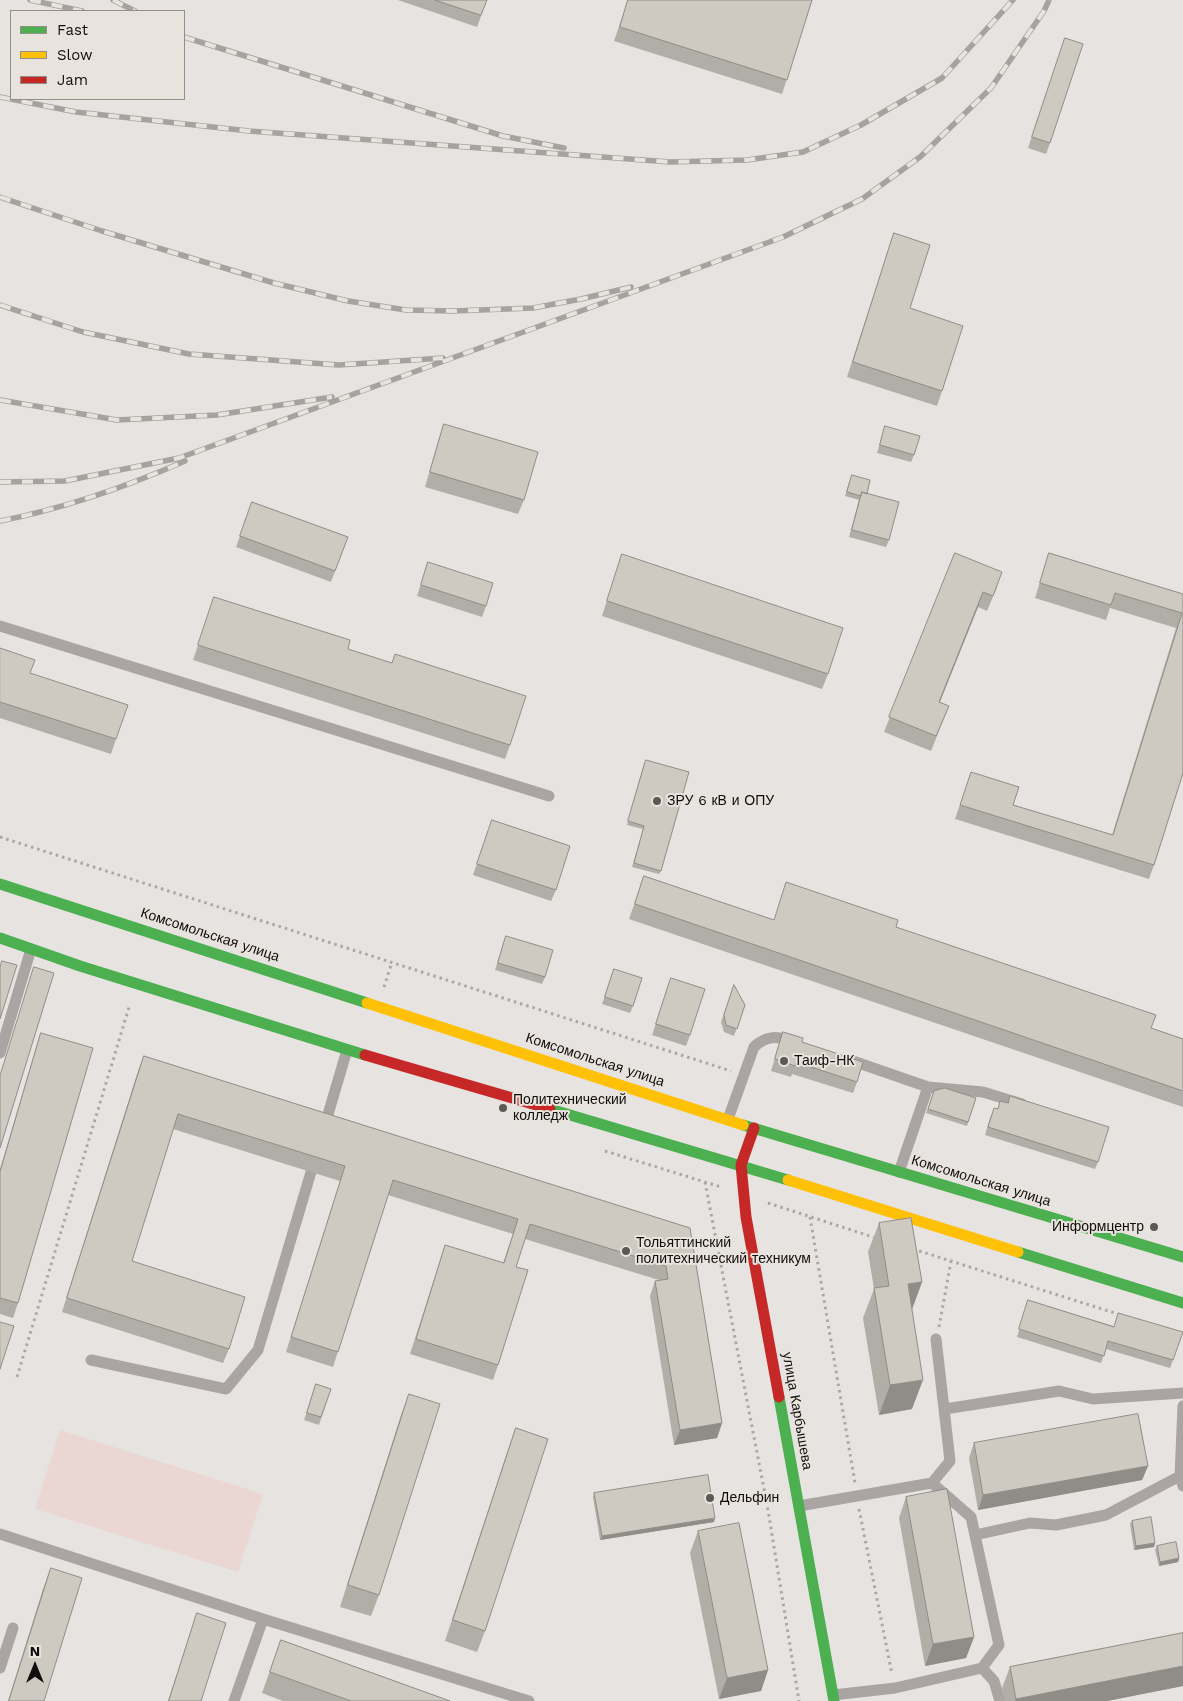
<!DOCTYPE html>
<html>
<head>
<meta charset="utf-8">
<style>
  body { margin:0 }
  #map { position:relative; width:1183px; height:1701px; overflow:hidden; background:#e6e3e0; font-family:"Work Sans",sans-serif }
  canvas { display:block }
  .legend { position:absolute; left:10px; top:10px; width:175px; height:90px; box-sizing:border-box; background:#e9e3dd; border:1px solid #928e89; margin:0; padding:6px 9px; list-style:none; font-size:15px; color:#100e0c }
  .legend li { display:flex; align-items:center; gap:10px; height:25px }
  .legend b { width:25px; border:1px solid #928e89 }
  .north { position:absolute; left:10px; top:1641px; width:50px; height:50px; -webkit-text-stroke:4px #e9e3dd; paint-order:stroke; rotate:0deg; font-size:14px; font-weight:700; line-height:20px; text-align:center; color:#100e0c }
  .north::after { content:''; display:block; margin:auto; width:18px; height:22px; background:#100e0c; clip-path:polygon(50% 0,100% 100%,50% 72%,0 100%) }
</style>
</head>
<body>
<div id="map">
<canvas width="1183" height="1701"></canvas>
<ul class="legend">
<li><b style="height:6px;background:#4caf50"></b>Fast</li>
<li><b style="height:6px;background:#ffc107"></b>Slow</li>
<li><b style="height:6px;background:#c62828"></b>Jam</li>
</ul>
<div class="north">N</div>
</div>
<script>
const ctx = document.querySelector('canvas').getContext('2d');
ctx.lineJoin = 'round';
function fill(path, color) {
  ctx.fillStyle = color;
  ctx.fill(path, 'evenodd');
}
function stroke(path, color, width, dash) {
  ctx.strokeStyle = color;
  ctx.lineWidth = width;
  ctx.lineCap = dash ? 'butt' : 'round';
  ctx.setLineDash(dash || []);
  ctx.stroke(path);
}
function drawText(font, color, halo, rows, align = 'center') {
  ctx.font = font + ' "Work Sans",sans-serif';
  ctx.lineWidth = 4;
  ctx.setLineDash([]);
  ctx.textBaseline = 'middle';
  ctx.strokeStyle = halo;
  ctx.fillStyle = color;
  for (const [text, x, y, turn = 0] of rows) {
    ctx.save();
    ctx.translate(x, y);
    ctx.rotate((+turn || 0) * Math.PI / 180);
    ctx.textAlign = isNaN(turn) ? turn : align;
    if (halo) ctx.strokeText(text, 0, 0);
    ctx.fillText(text, 0, 0);
    ctx.restore();
  }
}
fill(new Path2D(`
  M 60,1430 L 263,1494 L 238,1572 L 35,1509 Z`), '#ead7d4');
stroke(new Path2D(`
  M 0,837 L 731,1071
  M 384,987 L 392,962
  M 605,1151 L 721,1187
  M 705,1182 L 768,1510 L 799,1701
  M 768,1203 L 876,1238
  M 810,1217 L 855,1483
  M 913,1249 L 1121,1315
  M 939,1327 L 951,1261
  M 17,1377 L 130,1004
  M 859,1509 L 892,1674`), '#aaa7a4', 3, [2.5, 4]);
stroke(new Path2D(`
  M 0,626 L 549,796
  M 0,1053 L 31,949
  M 850,1060 L 928,1087
  M 728,1119 L 754,1047 C 767,1034 778,1037 794,1041
  M 324,1128 L 347,1050
  M 899,1172 L 928,1087 L 983,1092 L 1022,1104
  M 91,1360 L 226,1389 L 258,1350 L 311,1172
  M 1183,1406 L 1180,1476 L 1183,1486
  M 945,1409 L 1059,1391 L 1093,1399 L 1183,1393
  M 932,1483 L 971,1517 L 999,1645 L 982,1668
  M 799,1506 L 932,1483 L 950,1461 L 936,1339
  M 0,1534 L 263,1619 L 529,1701
  M 975,1535 L 1030,1523 L 1056,1525 L 1106,1515 L 1180,1476
  M 0,1668 L 13,1628
  M 833,1695 L 895,1688 L 982,1668 L 994,1681 L 1000,1701
  M 234,1701 L 263,1619`), '#aaa5a2', 11);
stroke(new Path2D(`
  M 0,884 L 367,1003
  M 0,938 L 80,966 L 365,1055
  M 550,1109 L 788,1180
  M 743,1125 L 1183,1257
  M 1018,1252 L 1183,1303
  M 779,1397 L 834,1701`), '#4caf50', 11);
stroke(new Path2D(`
  M 367,1003 L 743,1125
  M 788,1180 L 1018,1252`), '#ffc107', 11);
stroke(new Path2D(`
  M 365,1055 L 550,1109
  M 754,1128 L 741,1165 L 746,1217 L 779,1397`), '#c62828', 11);
const rail = new Path2D(`
  M 30,0 L 82,11
  M 113,0 L 135,11
  M 184,37 L 503,136 L 564,148
  M 0,97 L 76,112 L 249,131 L 670,162 L 747,160 L 803,152 L 861,125 L 942,78 L 1013,0
  M 0,197 L 102,231 L 274,283 L 348,301 L 406,310 L 454,311 L 533,308 L 581,299 L 631,287
  M 0,305 L 83,332 L 189,354 L 339,365 L 443,358
  M 0,400 L 117,420 L 217,415 L 332,397
  M 0,482 L 65,481 L 179,458 L 783,237 L 862,199 L 920,157 L 991,88 L 1044,11 L 1049,0
  M 0,521 C 62,509 128,486 185,461`);
stroke(rail, '#a5a2a0', 5.5);
stroke(rail, '#e9e3dd', 4, [11]);
fill(new Path2D(`
  M 398,0 L 487,0 L 477,27 Z
  M 628,0 L 812,0 L 782,94 L 614,41 Z
  M 1065,38 L 1050,143 L 1046,154 L 1028,148 Z
  M 894,233 L 910,308 L 942,391 L 937,406 L 847,377 Z
  M 444,424 L 524,500 L 518,514 L 425,487 L 439,439 Z
  M 885,426 L 914,455 L 911,462 L 877,453 Z
  M 852,475 L 867,494 L 889,540 L 886,547 L 849,537 L 859,500 L 845,496 Z
  M 252,502 L 348,537 L 331,582 L 236,547 Z
  M 955,553 L 997,587 L 987,611 L 978,607 L 940,702 L 949,706 L 931,751 L 884,732 Z
  M 1049,553 L 1183,594 L 1183,773 L 1154,865 L 1149,879 L 955,819 L 971,772 L 1013,805 L 1112,835 L 1176,628 L 1110,608 L 1106,620 L 1035,598 Z
  M 622,554 L 828,674 L 822,689 L 602,616 Z
  M 428,562 L 486,606 L 482,617 L 417,596 Z
  M 214,597 L 348,649 L 392,663 L 510,745 L 505,759 L 193,660 Z
  M 0,648 L 30,673 L 116,739 L 111,754 L 0,718 Z
  M 644,764 L 661,871 L 659,874 L 632,867 L 643,829 L 627,825 Z
  M 488,831 L 556,890 L 551,901 L 473,875 Z
  M 644,876 L 773,920 L 896,927 L 1151,1028 L 1183,1039 L 1183,1107 L 629,919 Z
  M 506,936 L 545,977 L 542,984 L 495,970 Z
  M 614,969 L 633,1006 L 630,1013 L 602,1004 Z
  M 671,978 L 690,1035 L 686,1046 L 652,1035 Z
  M 734,985 L 745,1005 L 734,1036 L 724,1032 L 721,1022 Z
  M 783,1032 L 802,1042 L 857,1082 L 853,1093 L 792,1074 L 791,1077 L 771,1071 Z
  M 41,1033 L 18,1303 L 13,1318 L 0,1314 L 0,1169 L 36,1048 Z
  M 144,1056 L 690,1228 L 722,1423 L 717,1438 L 674,1445 L 650,1296 L 655,1281 L 659,1280 L 525,1239 L 516,1267 L 498,1365 L 493,1380 L 410,1354 L 445,1245 L 503,1263 L 513,1234 L 388,1195 L 333,1367 L 286,1352 L 340,1181 L 173,1129 L 132,1261 L 229,1349 L 223,1363 L 62,1312 L 138,1071 Z
  M 934,1091 L 976,1098 L 967,1126 L 926,1113 Z
  M 998,1109 L 1098,1162 L 1095,1169 L 985,1135 L 991,1115 Z
  M 879,1223 L 922,1282 L 912,1309 L 912,1409 L 879,1415 L 863,1318 L 874,1289 L 868,1252 Z
  M 1028,1300 L 1113,1326 L 1183,1332 L 1170,1368 L 1106,1349 L 1101,1363 L 1017,1337 Z
  M 316,1384 L 331,1389 L 319,1425 L 304,1420 Z
  M 409,1394 L 379,1595 L 371,1616 L 340,1607 L 401,1415 Z
  M 516,1428 L 485,1631 L 477,1652 L 445,1641 L 508,1450 Z
  M 974,1443 L 1148,1466 L 1142,1480 L 978,1510 L 969,1458 Z
  M 594,1493 L 714,1522 L 600,1540 L 593,1497 Z
  M 906,1497 L 974,1637 L 966,1658 L 925,1666 L 899,1518 Z
  M 1132,1521 L 1155,1543 L 1154,1547 L 1134,1550 L 1130,1524 Z
  M 698,1531 L 768,1670 L 761,1691 L 719,1699 L 690,1553 Z
  M 1157,1546 L 1179,1558 L 1178,1562 L 1159,1566 L 1155,1550 Z
  M 51,1568 L 44,1701 L 8,1701 L 43,1589 Z
  M 197,1613 L 201,1701 L 168,1701 L 190,1634 Z
  M 1183,1633 L 1183,1686 L 1107,1701 L 1005,1701 L 1002,1688 L 1010,1667 Z
  M 281,1640 L 450,1701 L 283,1701 L 262,1693 Z`), '#b1aea7');
fill(new Path2D(`
  M 983,592 L 978,607 L 934,716 L 939,702 Z
  M 922,1282 L 911,1312 L 908,1284 Z
  M 923,1380 L 912,1409 L 879,1415 L 890,1385 Z
  M 722,1423 L 717,1438 L 674,1445 L 680,1430 Z
  M 1148,1466 L 1142,1480 L 978,1510 L 983,1495 Z
  M 715,1518 L 714,1522 L 600,1540 L 602,1536 Z
  M 1155,1543 L 1154,1547 L 1134,1550 L 1136,1546 Z
  M 1179,1558 L 1178,1562 L 1159,1566 L 1160,1562 Z
  M 974,1637 L 966,1658 L 925,1666 L 933,1644 Z
  M 1183,1666 L 1183,1686 L 1107,1701 L 1015,1701 L 1016,1699 Z
  M 768,1670 L 761,1691 L 719,1699 L 727,1678 Z`), '#908d88');
const building = new Path2D(`
  M 435,0 L 487,0 L 481,15 Z
  M 628,0 L 812,0 L 787,80 L 620,27 Z
  M 1065,38 L 1083,44 L 1050,143 L 1032,137 Z
  M 894,233 L 930,245 L 910,308 L 963,326 L 942,391 L 853,362 Z
  M 444,424 L 538,452 L 524,500 L 430,472 Z
  M 885,426 L 920,436 L 914,455 L 880,445 Z
  M 852,475 L 870,480 L 867,494 L 862,492 L 861,496 L 847,492 Z
  M 862,492 L 899,502 L 889,540 L 852,530 Z
  M 252,502 L 348,537 L 335,571 L 240,536 Z
  M 955,553 L 1002,572 L 993,596 L 983,592 L 939,702 L 949,706 L 936,736 L 889,717 Z
  M 1049,553 L 1183,594 L 1183,773 L 1154,865 L 960,805 L 971,772 L 1019,787 L 1013,805 L 1113,835 L 1182,613 L 1115,593 L 1111,605 L 1040,583 Z
  M 622,554 L 843,628 L 828,674 L 607,601 Z
  M 428,562 L 493,583 L 486,606 L 421,585 Z
  M 214,597 L 350,640 L 348,649 L 392,663 L 395,654 L 526,696 L 510,745 L 198,645 Z
  M 0,648 L 35,660 L 30,673 L 128,705 L 116,739 L 0,702 Z
  M 646,760 L 689,772 L 661,871 L 634,863 L 644,826 L 628,821 Z
  M 492,820 L 570,846 L 556,890 L 477,864 Z
  M 644,876 L 774,920 L 786,882 L 898,920 L 896,927 L 1156,1015 L 1151,1028 L 1183,1039 L 1183,1091 L 635,904 Z
  M 506,936 L 553,950 L 545,977 L 498,963 Z
  M 2,961 L 17,965 L 0,1019 L 0,968 Z
  M 34,967 L 54,973 L 0,1148 L 0,1076 Z
  M 614,969 L 642,978 L 633,1006 L 605,997 Z
  M 671,978 L 705,989 L 690,1035 L 656,1024 Z
  M 734,985 L 745,1005 L 737,1029 L 726,1025 L 724,1015 Z
  M 783,1032 L 803,1038 L 802,1042 L 863,1062 L 857,1082 L 796,1062 L 795,1066 L 775,1059 Z
  M 41,1033 L 93,1048 L 18,1303 L 0,1298 L 0,1172 Z
  M 144,1056 L 690,1228 L 722,1423 L 680,1430 L 655,1281 L 668,1279 L 666,1266 L 530,1224 L 516,1267 L 528,1270 L 498,1365 L 416,1339 L 445,1245 L 504,1263 L 518,1219 L 393,1180 L 338,1352 L 291,1337 L 345,1166 L 178,1114 L 132,1261 L 245,1297 L 229,1349 L 67,1298 Z
  M 945,1088 L 976,1098 L 968,1122 L 928,1109 L 934,1091 Z
  M 1010,1096 L 1109,1127 L 1098,1162 L 988,1127 L 994,1108 L 998,1109 L 1000,1101 L 1008,1103 Z
  M 911,1218 L 922,1282 L 908,1284 L 923,1380 L 890,1385 L 874,1288 L 889,1286 L 879,1223 Z
  M 1028,1300 L 1114,1327 L 1118,1313 L 1183,1332 L 1173,1360 L 1108,1341 L 1104,1356 L 1019,1329 Z
  M 0,1322 L 14,1326 L 0,1369 Z
  M 316,1384 L 331,1389 L 321,1417 L 307,1413 Z
  M 409,1394 L 440,1404 L 379,1595 L 348,1585 Z
  M 1138,1414 L 1148,1466 L 983,1495 L 974,1443 Z
  M 516,1428 L 548,1439 L 485,1631 L 453,1620 Z
  M 708,1475 L 715,1518 L 602,1536 L 594,1493 Z
  M 947,1489 L 974,1637 L 933,1644 L 906,1497 Z
  M 1151,1517 L 1155,1543 L 1136,1546 L 1132,1521 Z
  M 739,1523 L 768,1670 L 727,1678 L 698,1531 Z
  M 1176,1542 L 1179,1558 L 1160,1562 L 1157,1546 Z
  M 51,1568 L 82,1578 L 44,1701 L 9,1701 Z
  M 197,1613 L 226,1623 L 201,1701 L 169,1701 Z
  M 1183,1633 L 1183,1666 L 1016,1699 L 1010,1667 Z
  M 281,1640 L 450,1701 L 351,1701 L 270,1672 Z`);
fill(building, '#cecac2');
stroke(building, '#908d88', 1);
for (const [x, y, r, color] of [
  [657,801,5,"#5b5956"],
  [784,1061,5,"#5b5956"],
  [503,1108,5,"#5b5956"],
  [1154,1227,5,"#5b5956"],
  [626,1251,5,"#5b5956"],
  [710,1498,5,"#5b5956"]
]) {
  const dot = new Path2D();
  dot.arc(x, y, r, 0, 2 * Math.PI);
  ctx.fillStyle = color;
  ctx.fill(dot);
  stroke(dot, '#e9e3dd', 2);
}
drawText('14px', '#100e0c', '#e9e3dd', [
  ["ЗРУ 6 кВ и ОПУ",667,801],
  ["Таиф-НК",794,1061],
  ["Политехнический",513,1100],
  ["колледж",513,1116],
  ["Информцентр",1144,1227,"right"],
  ["Тольяттинский",636,1243],
  ["политехнический техникум",636,1259],
  ["Дельфин",720,1498]
], 'left');
drawText('14px', '#100e0c', '#e9e3dd', [
  ["Комсомольская улица",210,935,18],
  ["Комсомольская улица",595,1060,18],
  ["Комсомольская улица",981,1181,17],
  ["улица Карбышева",797,1411,80]
]);
</script>
</body>
</html>
